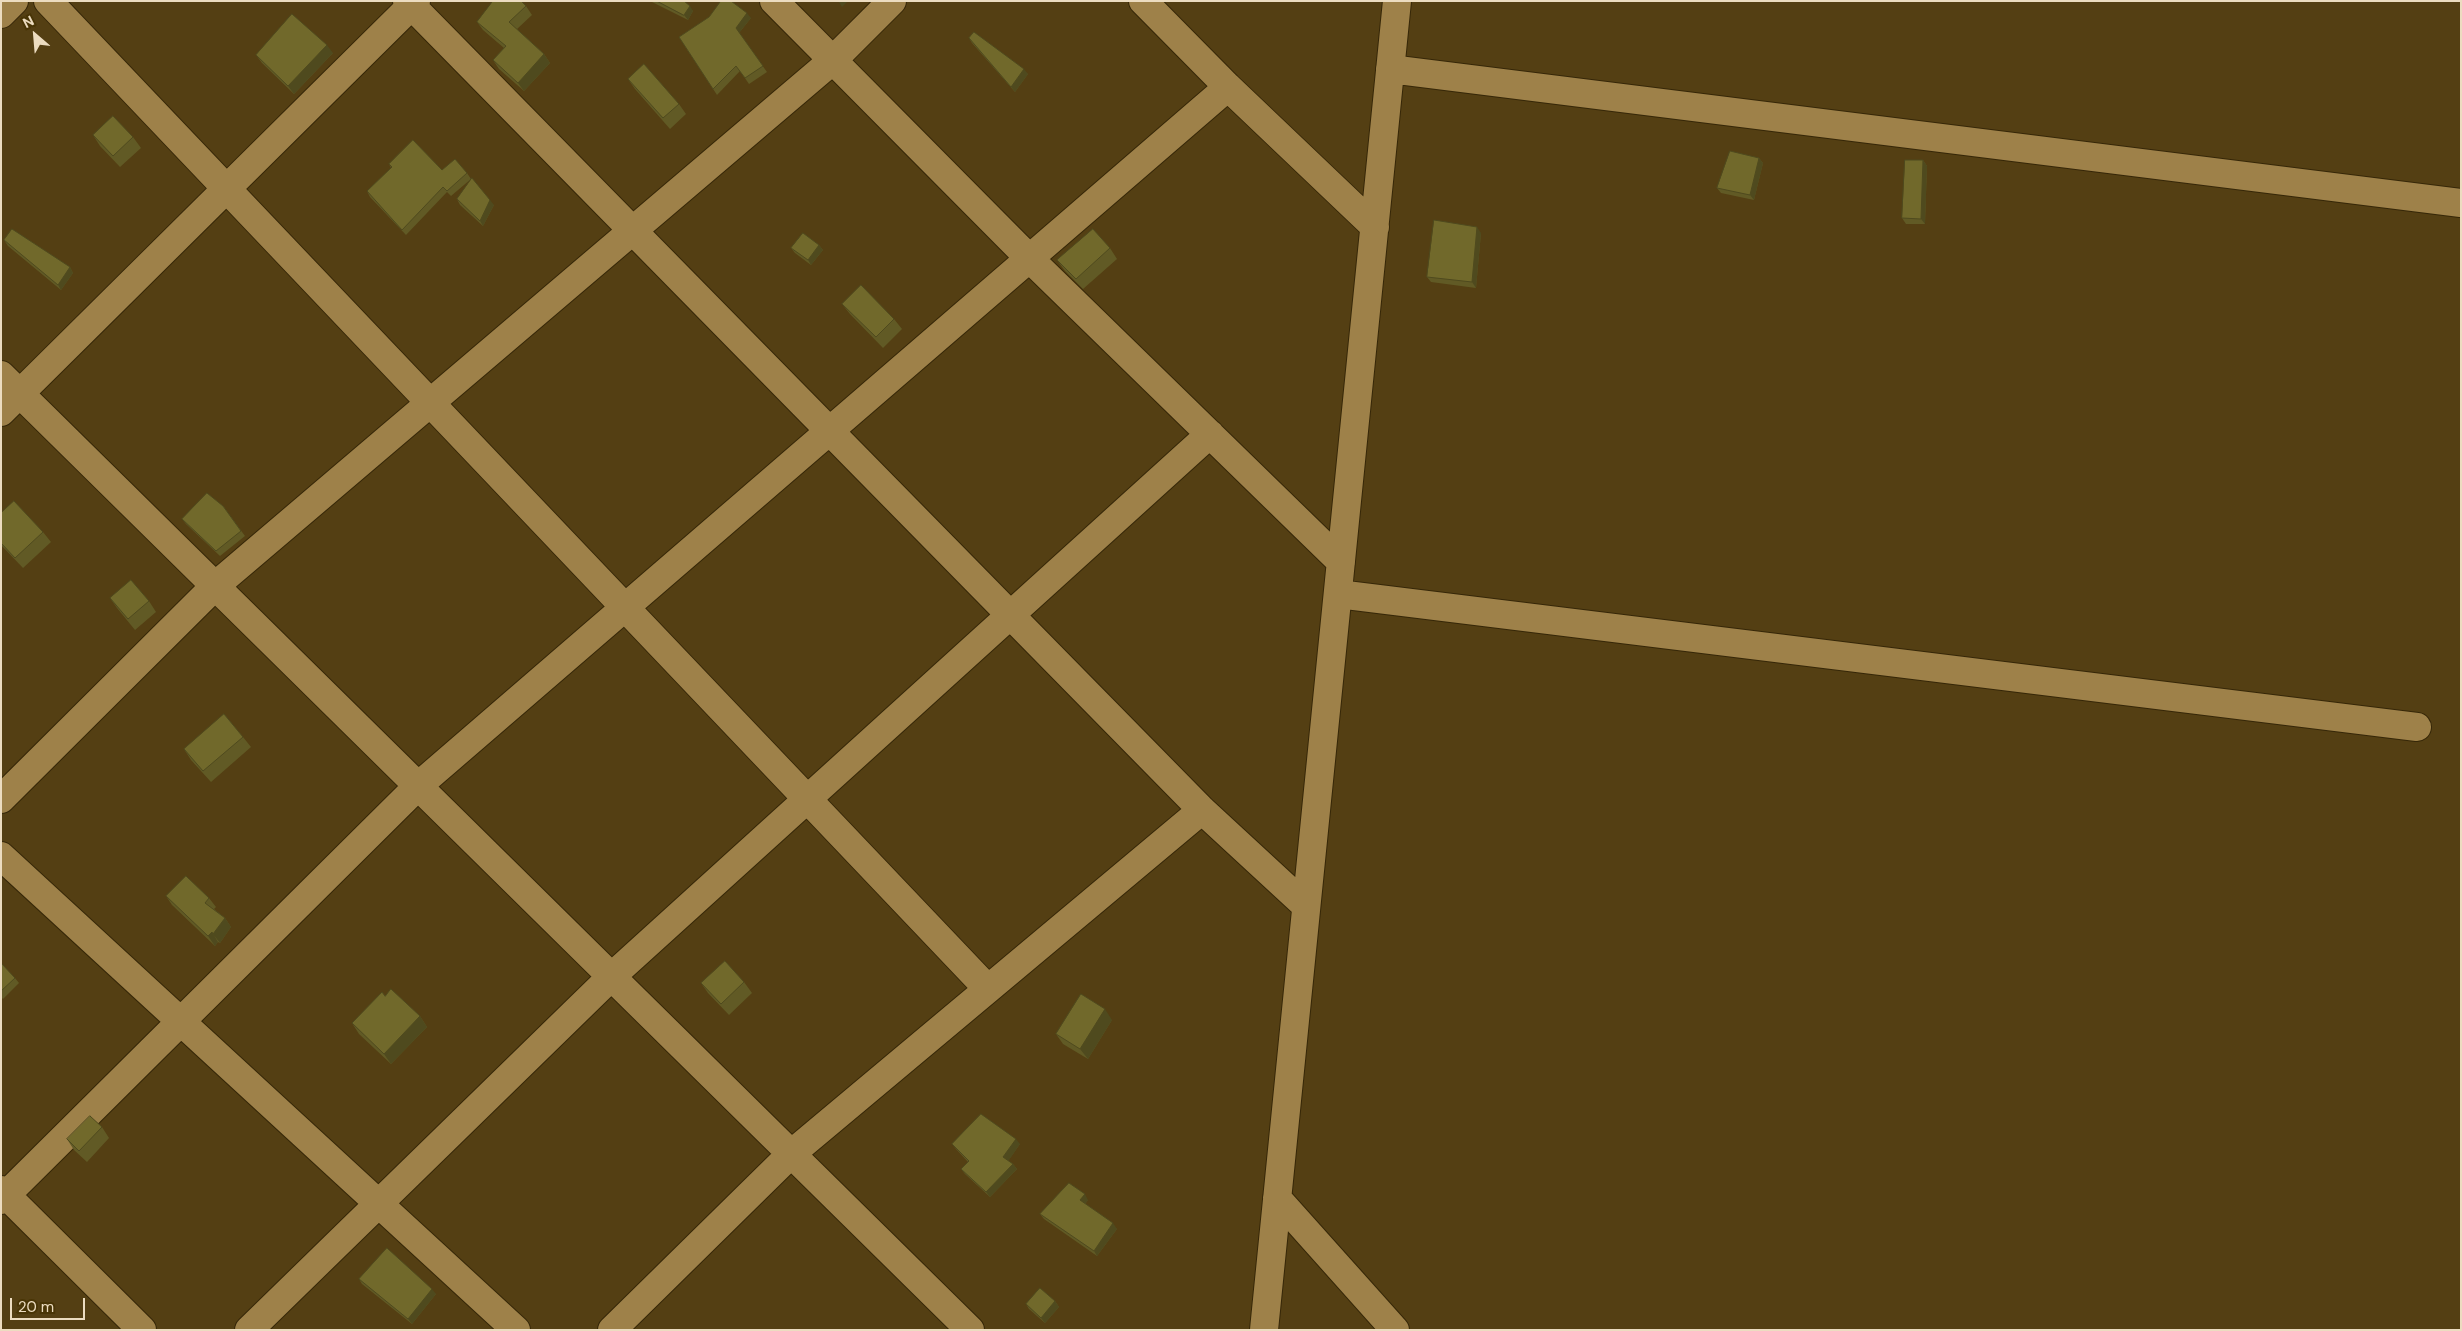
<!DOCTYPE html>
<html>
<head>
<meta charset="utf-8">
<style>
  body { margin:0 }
  #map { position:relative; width:2462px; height:1331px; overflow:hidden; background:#543f13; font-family:"DM Sans",sans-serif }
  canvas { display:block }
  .frame { position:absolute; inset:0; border:2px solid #ecdcc0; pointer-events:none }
  .north { position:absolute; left:10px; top:10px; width:50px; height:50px; -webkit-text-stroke:4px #493506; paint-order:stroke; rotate:333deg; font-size:14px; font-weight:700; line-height:20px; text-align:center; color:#ecdcc0 }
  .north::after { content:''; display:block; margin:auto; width:18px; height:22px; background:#ecdcc0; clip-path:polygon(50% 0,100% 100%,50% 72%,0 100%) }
  .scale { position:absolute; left:10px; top:1298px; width:75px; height:22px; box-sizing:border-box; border:2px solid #ecdcc0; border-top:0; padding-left:6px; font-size:15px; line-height:18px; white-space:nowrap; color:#ecdcc0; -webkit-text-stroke:4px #493506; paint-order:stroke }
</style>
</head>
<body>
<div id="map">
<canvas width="2462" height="1331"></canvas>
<div class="frame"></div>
<div class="north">N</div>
<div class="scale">20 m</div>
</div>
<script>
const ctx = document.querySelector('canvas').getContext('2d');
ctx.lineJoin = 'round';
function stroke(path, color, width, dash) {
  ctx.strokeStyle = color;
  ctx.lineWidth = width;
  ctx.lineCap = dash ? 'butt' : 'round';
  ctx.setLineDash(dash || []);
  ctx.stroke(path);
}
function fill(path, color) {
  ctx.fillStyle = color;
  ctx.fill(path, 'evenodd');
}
const minor = new Path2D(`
  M 48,1 L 988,989
  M 407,1 L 1202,810 L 1306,906
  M 774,1 L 1029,258 L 1341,562
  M 1143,1 L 1228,87 L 1375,227
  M 1,14 L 14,1
  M 1390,69 L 2461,203
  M 1,375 L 970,1330
  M 1,412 L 416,1
  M 1338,594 L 2417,727
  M 1,799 L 215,586 L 833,60 L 892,1
  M 1,856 L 516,1330
  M 1,1190 L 142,1330
  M 1277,1198 L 1395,1330
  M 1,1200 L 418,786 L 1228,87
  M 249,1330 L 611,977 L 1210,434
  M 612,1330 L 791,1154 L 1202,810
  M 1264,1330 L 1397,1`);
stroke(minor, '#362708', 30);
stroke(minor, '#9e8149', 28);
fill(new Path2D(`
  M 650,1 L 684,1 L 693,11 L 688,20 Z
  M 526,6 L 532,15 L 517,29 L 544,54 L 550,63 L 524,91 L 499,69 L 493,60 L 504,48 L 483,30 L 477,22 Z
  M 751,18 L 739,33 L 767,72 L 749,84 L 740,71 L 717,95 L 679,37 Z
  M 969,38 L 1028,74 L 1015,92 L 972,43 Z
  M 333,53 L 294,94 L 262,63 L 256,55 Z
  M 628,79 L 679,104 L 686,114 L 670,129 L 635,89 Z
  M 93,135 L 133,137 L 141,148 L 120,167 L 100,146 Z
  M 1759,158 L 1763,163 L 1754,200 L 1721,193 L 1717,188 Z
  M 1923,160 L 1927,166 L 1925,224 L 1906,224 L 1902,218 Z
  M 389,164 L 442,170 L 467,173 L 471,179 L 451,196 L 447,192 L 406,235 L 370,197 L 367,191 L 391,168 Z
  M 457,199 L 494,205 L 483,226 L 460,205 Z
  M 1481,233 L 1476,288 L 1431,282 L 1427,277 Z
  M 4,240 L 70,267 L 73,273 L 61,290 L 8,246 Z
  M 819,245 L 823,250 L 811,265 L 795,253 L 791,248 Z
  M 1110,248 L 1117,259 L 1083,289 L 1065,271 L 1057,260 Z
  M 842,304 L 894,319 L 902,329 L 883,348 L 850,314 Z
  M 223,506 L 245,536 L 220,556 L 186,524 L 182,519 Z
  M 1,513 L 43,532 L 51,542 L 23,568 L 1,545 Z
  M 110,598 L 149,601 L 156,612 L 135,630 L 117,608 Z
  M 243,737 L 251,747 L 211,782 L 191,760 L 184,749 Z
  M 166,896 L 209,898 L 216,907 L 214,909 L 225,918 L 231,927 L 220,943 L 218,942 L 215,946 L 172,905 Z
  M 1,965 L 15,978 L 19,983 L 3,999 L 1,997 Z
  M 744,982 L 752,993 L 729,1015 L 708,993 L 701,983 Z
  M 385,996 L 420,1016 L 427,1027 L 391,1064 L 359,1034 L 352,1023 Z
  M 1112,1020 L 1088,1059 L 1063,1044 L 1056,1034 Z
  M 102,1127 L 109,1138 L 87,1162 L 74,1150 L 67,1139 Z
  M 952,1144 L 1020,1144 L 1008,1161 L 1013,1164 L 1017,1169 L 990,1197 L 965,1174 L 961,1169 L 968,1162 L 956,1149 Z
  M 1088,1200 L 1085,1204 L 1117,1229 L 1097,1256 L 1044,1219 L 1040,1214 Z
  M 359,1279 L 436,1294 L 412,1324 L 362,1284 Z
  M 1055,1301 L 1059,1307 L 1045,1323 L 1029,1309 L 1026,1304 Z`), '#615a25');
fill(new Path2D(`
  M 839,1 L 848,1 L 842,7 L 839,2 Z
  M 690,6 L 693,11 L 688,20 L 684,15 Z
  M 747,13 L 751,18 L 739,33 L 736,28 Z
  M 327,45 L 333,53 L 294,94 L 288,86 Z
  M 544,54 L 550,63 L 524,91 L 518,83 Z
  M 1024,69 L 1028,74 L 1015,92 L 1011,87 Z
  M 1759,158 L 1763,163 L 1754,200 L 1750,195 Z
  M 1923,160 L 1927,166 L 1925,224 L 1921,219 Z
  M 490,200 L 494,205 L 483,226 L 480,221 Z
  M 1477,227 L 1481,233 L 1476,288 L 1472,282 Z
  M 819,245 L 823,250 L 811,265 L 808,260 Z
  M 70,267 L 73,273 L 61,290 L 58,285 Z
  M 225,918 L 231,927 L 220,943 L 213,934 Z
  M 212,932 L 218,942 L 215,946 L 208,936 Z
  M 1105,1009 L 1112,1020 L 1088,1059 L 1080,1049 Z
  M 420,1016 L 427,1027 L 391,1064 L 384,1054 Z
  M 1016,1139 L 1020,1144 L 1007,1163 L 1003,1157 Z
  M 1013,1164 L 1017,1169 L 990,1197 L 986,1192 Z
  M 1085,1194 L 1088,1200 L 1084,1206 L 1080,1200 Z
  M 1113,1223 L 1117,1229 L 1097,1256 L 1094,1251 Z
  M 432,1289 L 436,1294 L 412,1324 L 408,1319 Z
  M 1055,1301 L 1059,1307 L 1045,1323 L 1041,1318 Z`), '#4f4a1e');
const building = new Path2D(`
  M 493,1 L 521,1 L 526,6 L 509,22 L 544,54 L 518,83 L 493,60 L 506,46 L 477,22 Z
  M 657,1 L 684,1 L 690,6 L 684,15 Z
  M 721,1 L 731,1 L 747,13 L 736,28 L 763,66 L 745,78 L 736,66 L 713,89 L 679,37 L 709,17 Z
  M 292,14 L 327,45 L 288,86 L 256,55 Z
  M 974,32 L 1024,69 L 1011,87 L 969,38 Z
  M 644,64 L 679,104 L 663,118 L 628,79 Z
  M 113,116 L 133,137 L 113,156 L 93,135 Z
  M 413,140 L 442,170 L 455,159 L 467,173 L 447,191 L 443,187 L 402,230 L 367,191 L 392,167 L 389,164 Z
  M 1730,151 L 1759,158 L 1750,195 L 1717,188 Z
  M 1905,160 L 1923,160 L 1921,219 L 1902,218 Z
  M 472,178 L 490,200 L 480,221 L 457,199 Z
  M 1434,220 L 1477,227 L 1472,282 L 1427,277 Z
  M 12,229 L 70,267 L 58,285 L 4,240 Z
  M 1093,229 L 1110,248 L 1076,279 L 1057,260 Z
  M 803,233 L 819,245 L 808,260 L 791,248 Z
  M 861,285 L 894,319 L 876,337 L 842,304 Z
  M 207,493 L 223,506 L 241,531 L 216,551 L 182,519 Z
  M 14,501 L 43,532 L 15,558 L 1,543 L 1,513 Z
  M 131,580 L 149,601 L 128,619 L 110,598 Z
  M 224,714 L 243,737 L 203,771 L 184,749 Z
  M 186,876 L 209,898 L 205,903 L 225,918 L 213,934 L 212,932 L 208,936 L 166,896 Z
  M 725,961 L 744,982 L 721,1004 L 701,983 Z
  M 2,964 L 15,978 L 1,991 L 1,965 Z
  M 391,989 L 420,1016 L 384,1054 L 352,1023 L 382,992 L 385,996 Z
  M 1081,994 L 1105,1009 L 1080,1049 L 1056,1034 Z
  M 981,1114 L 1016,1139 L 1003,1157 L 1013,1164 L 986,1192 L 961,1169 L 969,1161 L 952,1144 Z
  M 90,1116 L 102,1127 L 79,1151 L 67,1139 Z
  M 1069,1183 L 1085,1194 L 1080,1200 L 1113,1223 L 1094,1251 L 1040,1214 Z
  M 387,1248 L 432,1289 L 408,1319 L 359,1279 Z
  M 1040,1288 L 1055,1301 L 1041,1318 L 1026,1304 Z`);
fill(building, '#71692b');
stroke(building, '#4f4a1e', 1);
</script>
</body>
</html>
